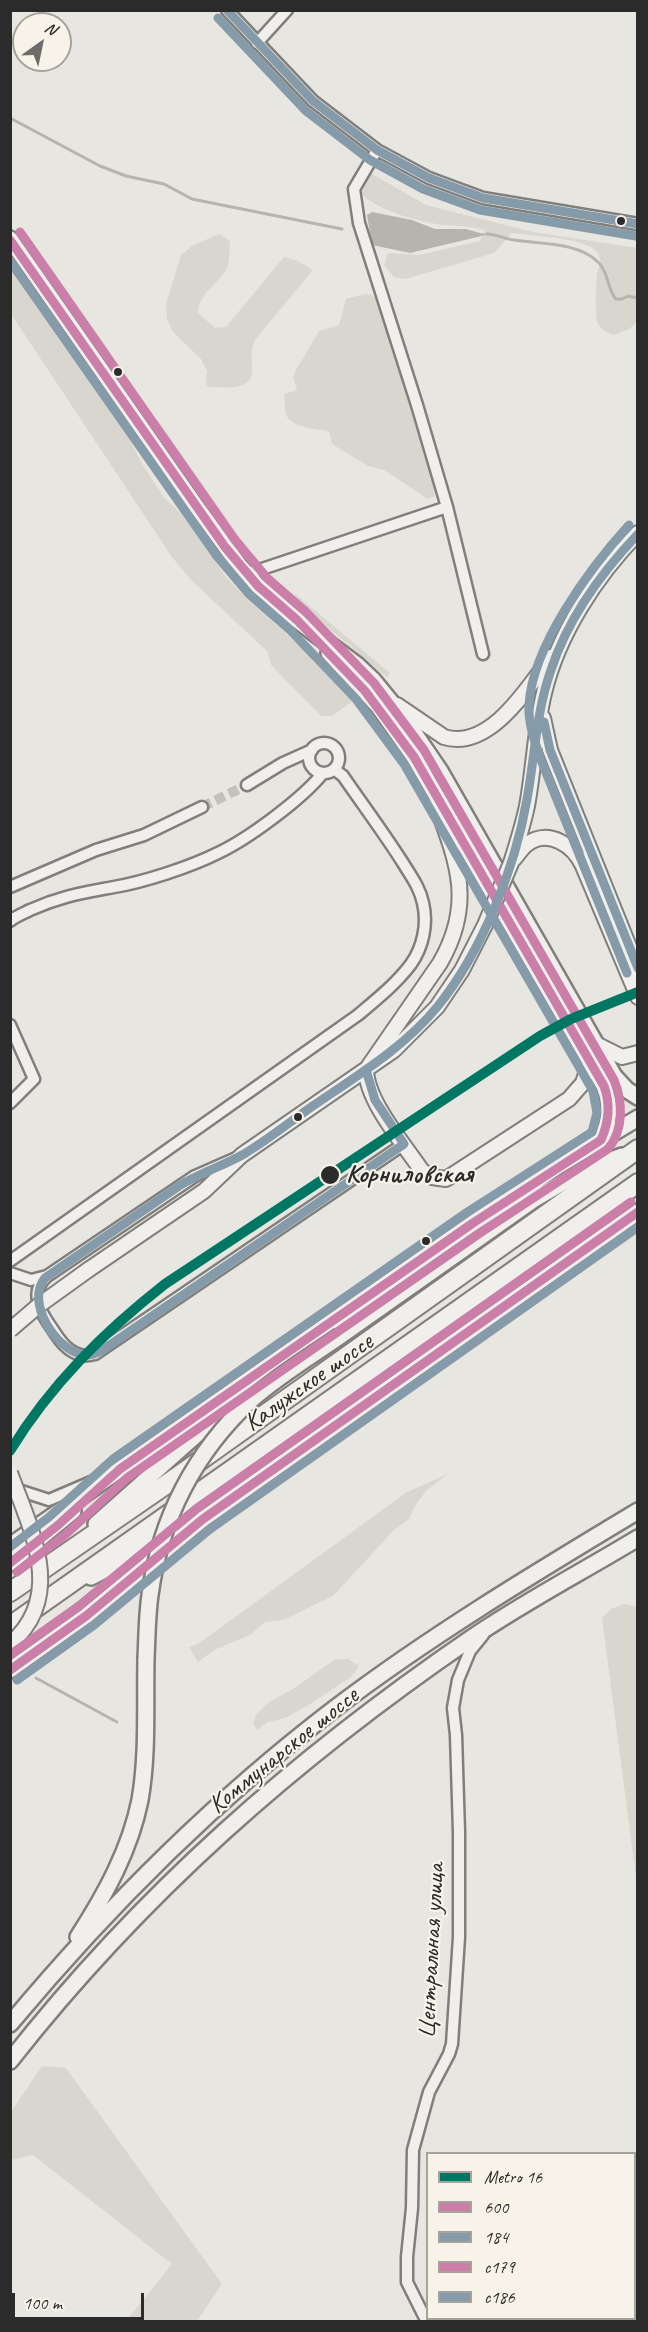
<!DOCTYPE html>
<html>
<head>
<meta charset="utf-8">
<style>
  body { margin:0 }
  #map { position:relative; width:648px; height:2332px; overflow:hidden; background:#e8e6e0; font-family:Caveat,sans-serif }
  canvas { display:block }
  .frame { position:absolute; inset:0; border:12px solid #2b2b2b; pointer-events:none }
  .legend { position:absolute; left:426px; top:2152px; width:210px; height:168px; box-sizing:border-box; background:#f7f3e8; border:2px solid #a5a39c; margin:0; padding:8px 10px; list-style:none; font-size:18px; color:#2b2b2b }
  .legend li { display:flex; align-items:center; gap:12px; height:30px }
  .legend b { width:30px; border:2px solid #a5a39c }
  .north { position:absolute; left:12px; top:12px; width:60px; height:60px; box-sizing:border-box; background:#f7f3e8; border:2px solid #a5a39c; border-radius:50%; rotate:33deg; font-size:16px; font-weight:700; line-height:24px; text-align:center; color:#2b2b2b }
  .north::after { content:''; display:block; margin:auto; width:21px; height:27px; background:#6d6c6a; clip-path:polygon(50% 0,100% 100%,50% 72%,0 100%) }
  .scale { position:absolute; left:12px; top:2293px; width:132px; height:27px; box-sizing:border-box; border:3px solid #2b2b2b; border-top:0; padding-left:8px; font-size:18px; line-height:21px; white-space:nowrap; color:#2b2b2b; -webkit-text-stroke:4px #f7f3e8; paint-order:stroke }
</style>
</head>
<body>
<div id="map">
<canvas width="648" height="2332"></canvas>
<div class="frame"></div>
<ul class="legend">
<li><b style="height:8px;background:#007763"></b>Metro 16</li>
<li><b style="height:8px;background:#ca7ea8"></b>600</li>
<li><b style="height:8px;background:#869baa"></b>184</li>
<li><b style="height:8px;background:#ca7ea8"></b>с179</li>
<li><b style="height:8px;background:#869baa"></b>с186</li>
</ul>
<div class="north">N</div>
<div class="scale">100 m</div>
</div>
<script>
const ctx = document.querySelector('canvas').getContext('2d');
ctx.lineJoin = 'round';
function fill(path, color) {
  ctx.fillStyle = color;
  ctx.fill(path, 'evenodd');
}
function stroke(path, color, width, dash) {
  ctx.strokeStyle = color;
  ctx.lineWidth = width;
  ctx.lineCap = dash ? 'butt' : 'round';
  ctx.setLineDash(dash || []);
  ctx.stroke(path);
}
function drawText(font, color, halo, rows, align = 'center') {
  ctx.font = font + ' Caveat,sans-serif';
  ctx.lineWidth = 4.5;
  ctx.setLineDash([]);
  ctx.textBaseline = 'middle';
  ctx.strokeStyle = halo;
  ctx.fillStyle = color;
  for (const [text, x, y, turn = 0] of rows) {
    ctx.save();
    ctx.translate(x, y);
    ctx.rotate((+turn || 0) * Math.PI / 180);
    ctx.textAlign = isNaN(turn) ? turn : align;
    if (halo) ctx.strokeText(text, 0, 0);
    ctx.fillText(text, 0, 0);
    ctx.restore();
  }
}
fill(new Path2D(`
  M 367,171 L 426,205 L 533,232 L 637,248 L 637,322 L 629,329 L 614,335 C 607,333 599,329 597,321 C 595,311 596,284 597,274 C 599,267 603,259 597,252 C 585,237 531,236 512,233 L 494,253 L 405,279 L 394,277 L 384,265 L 388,253 L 419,255 L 480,241 L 485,230 C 469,226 453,226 437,224 C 413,220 376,210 360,192 Z
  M 219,234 L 230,241 C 229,250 230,263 226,270 C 217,285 199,293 198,313 L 215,328 L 226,327 L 284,257 L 298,261 L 313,270 L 255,340 C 249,356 253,357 252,372 C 251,392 221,387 208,387 L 206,383 L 207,371 L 201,359 L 173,332 L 167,319 L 166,304 L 181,255 L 192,246 Z
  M 28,235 L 110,352 L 107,354 L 87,331 L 28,247 Z
  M 10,257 L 127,425 L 125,426 L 11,260 Z
  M 10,267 L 130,440 L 141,462 L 163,496 L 183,516 L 226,577 L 247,599 L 311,656 L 360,696 L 332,716 L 321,716 L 271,665 L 268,652 L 191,580 L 172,557 L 11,314 Z
  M 365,294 L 372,295 L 377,299 L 435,489 L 434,496 L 428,499 L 384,470 L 368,466 L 332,444 L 329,431 C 317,429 290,428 286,414 C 284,408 285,400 284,394 L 297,390 L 293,377 L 296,370 L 319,331 L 339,325 L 346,299 Z
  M 159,422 L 257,562 L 250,560 L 242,553 L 153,427 Z
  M 170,494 L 187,513 L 231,573 L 307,648 L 229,574 Z
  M 294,593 L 390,673 L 387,677 L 300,604 Z
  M 448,1474 L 426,1491 L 415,1506 L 409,1519 L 394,1530 L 333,1596 L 283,1620 L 265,1622 L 250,1635 L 214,1650 L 198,1662 L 189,1647 L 198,1644 L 407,1492 Z
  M 624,1604 L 638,1607 L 637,1885 L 602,1618 L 611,1609 Z
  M 348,1659 L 359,1666 L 351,1677 L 307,1706 L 285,1718 L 268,1722 L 257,1730 L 253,1723 L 256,1715 L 269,1702 L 293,1689 L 334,1660 Z
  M 42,2066 L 66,2068 L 222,2284 L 197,2321 L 126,2321 L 172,2264 L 33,2155 L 11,2160 L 11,2112 Z`), '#d8d6ce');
fill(new Path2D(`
  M 372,212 L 412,220 L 435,229 L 466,229 L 480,233 L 490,234 L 410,253 L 372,245 L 367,215 Z`), '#b7b4ae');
stroke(new Path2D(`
  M 10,118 L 100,166 L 126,176 L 164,184 L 192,199 L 342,229
  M 487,234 C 496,234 505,239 514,240 C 540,244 578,242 598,262 C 609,272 607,290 616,299 L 622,299 L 628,296 L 638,298
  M 36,1678 L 117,1722`), '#b7b4ae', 3);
stroke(new Path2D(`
  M 202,807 L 247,785`), '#c2c1bc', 10, [10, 5]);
const minor = new Path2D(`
  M 227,10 L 313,101 L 377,150 L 429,178 L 483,198 L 638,224
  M 257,43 L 287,10
  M 377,150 L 354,189 L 359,223 L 417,405 L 447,507 L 483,654
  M 247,574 L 447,507
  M309 758a15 15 0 1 1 30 0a15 15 0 1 1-30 0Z
  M 247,785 L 283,763 L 312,750
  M 10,887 L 96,850 L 144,835 L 202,807
  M 10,921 C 16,916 24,913 30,910 C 61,896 82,893 114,887 C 144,882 190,867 218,853 C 248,839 302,799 323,773
  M 10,1025 L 34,1079 L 10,1103
  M 10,1261 L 358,1015 C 377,999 396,984 411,964 C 423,947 428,924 423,903 C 420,888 411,876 403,863 C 384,833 363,805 343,776 L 334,769
  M 10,1273 L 31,1280 L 47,1276 L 195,1176 L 236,1158
  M 47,1276 C 28,1293 41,1313 53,1330 C 60,1341 68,1352 81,1355 C 86,1356 91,1355 95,1354 L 404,1144
  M 12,1488 L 49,1500 L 98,1479
  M 427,2322 L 407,2282 L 407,2257 L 412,2208 L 413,2150 L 429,2092 L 449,2054 L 452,2044 L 459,1937 L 459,1832 L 456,1735 L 453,1708 L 458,1680 L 470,1651 L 483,1635`);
const tertiary = new Path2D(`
  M 397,705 L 444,737 C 490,751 528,687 551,657
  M 543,718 L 550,750 L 638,969
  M 436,804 C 458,864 474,904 440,963 L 366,1070 C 367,1102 404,1144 422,1171 L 432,1177 L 446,1179 L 569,1099 L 583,1083 L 590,1061
  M 514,859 C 518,854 522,848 527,844 C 549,828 574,846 583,866 L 638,997
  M 511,863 C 517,844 523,825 527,806 C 534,768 535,730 544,693 C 558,634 596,576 638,533
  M 596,1044 L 622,1057 L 638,1053
  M 88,1270 L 204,1191 L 242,1155 L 394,1050 L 437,1007 L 462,970 L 485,925`);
const secondary = new Path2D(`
  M 10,239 L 196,506 L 239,565 L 258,586 L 297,620 L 357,665 L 373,680 L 404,718 L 440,771 L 614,1076 L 627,1090 L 638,1097
  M 329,653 L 378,706 L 414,757 L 604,1086 C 612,1105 610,1122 601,1140
  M 340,1336 L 533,1200 L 584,1170 L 622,1156
  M 96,1524 L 248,1389
  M 10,1546 L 473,1223 L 558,1166 L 638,1118
  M 10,1563 L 73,1511
  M 91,1577 L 171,1535
  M 10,1670 L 86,1616 L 203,1519 L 638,1212
  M 78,1937 C 105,1895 130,1850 140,1800 C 148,1755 145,1705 146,1659
  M 10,2024 C 106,1909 215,1800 334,1709 C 430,1636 535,1573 638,1511
  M 10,2061 C 142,1893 295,1759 470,1639 C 524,1602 582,1572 638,1538`);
const trunk = new Path2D(`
  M 10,1592 L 174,1479 L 638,1149
  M 10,1626 L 638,1183`);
stroke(minor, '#807f7c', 15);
stroke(tertiary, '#807f7c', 18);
stroke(secondary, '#807f7c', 20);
stroke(trunk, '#807f7c', 22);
stroke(minor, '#f0efeb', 10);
stroke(tertiary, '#f0efeb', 14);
stroke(secondary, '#f0efeb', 15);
stroke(trunk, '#f0efeb', 18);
const tertiaryBridge = new Path2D(`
  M 485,925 L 511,863
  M 10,1330 L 38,1306 L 88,1270
  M 10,1473 C 31,1530 66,1596 10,1644`);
const secondaryBridge = new Path2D(`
  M 146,1659 C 147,1638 147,1616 150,1595 C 160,1519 195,1452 251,1400 C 278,1376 310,1357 340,1336`);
stroke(tertiaryBridge, '#807f7c', 18, []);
stroke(secondaryBridge, '#807f7c', 20, []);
stroke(tertiaryBridge, '#f0efeb', 14);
stroke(secondaryBridge, '#f0efeb', 15);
stroke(new Path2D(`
  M 10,240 L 225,547 L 258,586 L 297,620 L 365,691 L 414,757 L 604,1086 C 611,1105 609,1122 601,1140 L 473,1223 L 120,1469 L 57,1526 L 10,1563
  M 10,1670 L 86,1616 L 203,1519 L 638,1212`), '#ca7ea8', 9);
stroke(new Path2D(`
  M 10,261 L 216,555 L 249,594 L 289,629 L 356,699 L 404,764 L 593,1091 L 597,1113 L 592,1132 L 466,1213 L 113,1459 L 49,1517 L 10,1547
  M 17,1680 L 94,1625 L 210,1529 L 638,1227`), '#869baa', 9);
stroke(new Path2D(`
  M 17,1572 L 65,1535 L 127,1478 L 480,1233 L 608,1149 C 624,1130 623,1102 614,1080 L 424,750 L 374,683 L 306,612 L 267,578 L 235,540 L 20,232
  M 10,1655 L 79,1606 L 196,1509 L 631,1202`), '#ca7ea8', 9);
stroke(new Path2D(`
  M 227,10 L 313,101 L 377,150 L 429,178 L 483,198 L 638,224
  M 544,722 L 550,750 L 638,968
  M 366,1070 L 375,1100 L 404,1144 L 101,1351 C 95,1354 90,1356 83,1355 C 56,1350 25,1302 45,1278 L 179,1186 C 200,1173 223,1166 244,1154 C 266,1141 286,1125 307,1110 C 353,1078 402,1050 438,1006 C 482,951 515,869 527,799 C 535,756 536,712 551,670 C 568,618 601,573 638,534`), '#869baa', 9);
stroke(new Path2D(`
  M 218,18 L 306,111 L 370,160 L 423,189 L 480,210 L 636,236
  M 627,973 L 541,760 C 535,742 528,724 529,705 C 532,646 590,568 629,525`), '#869baa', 9);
stroke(new Path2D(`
  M 10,1451 C 51,1384 104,1332 165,1284 L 540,1036 L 571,1019 L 638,992`), '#007763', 10);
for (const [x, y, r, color] of [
  [621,221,5,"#2b2b2b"],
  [118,372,5,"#2b2b2b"],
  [298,1117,5,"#2b2b2b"],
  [330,1175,10,"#2b2b2b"],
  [426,1241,5,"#2b2b2b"]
]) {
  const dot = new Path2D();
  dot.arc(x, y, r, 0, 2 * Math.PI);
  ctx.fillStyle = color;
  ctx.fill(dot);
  stroke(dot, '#f7f3e8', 2);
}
drawText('bold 26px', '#2b2b2b', '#f7f3e8', [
  ["Корниловская",346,1175]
], 'left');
drawText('26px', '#2b2b2b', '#f7f3e8', [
  ["Калужское шоссе",309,1383,-35],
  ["Коммунарское шоссе",284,1751,-39],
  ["Центральная улица",432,1951,-87]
]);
</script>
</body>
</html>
